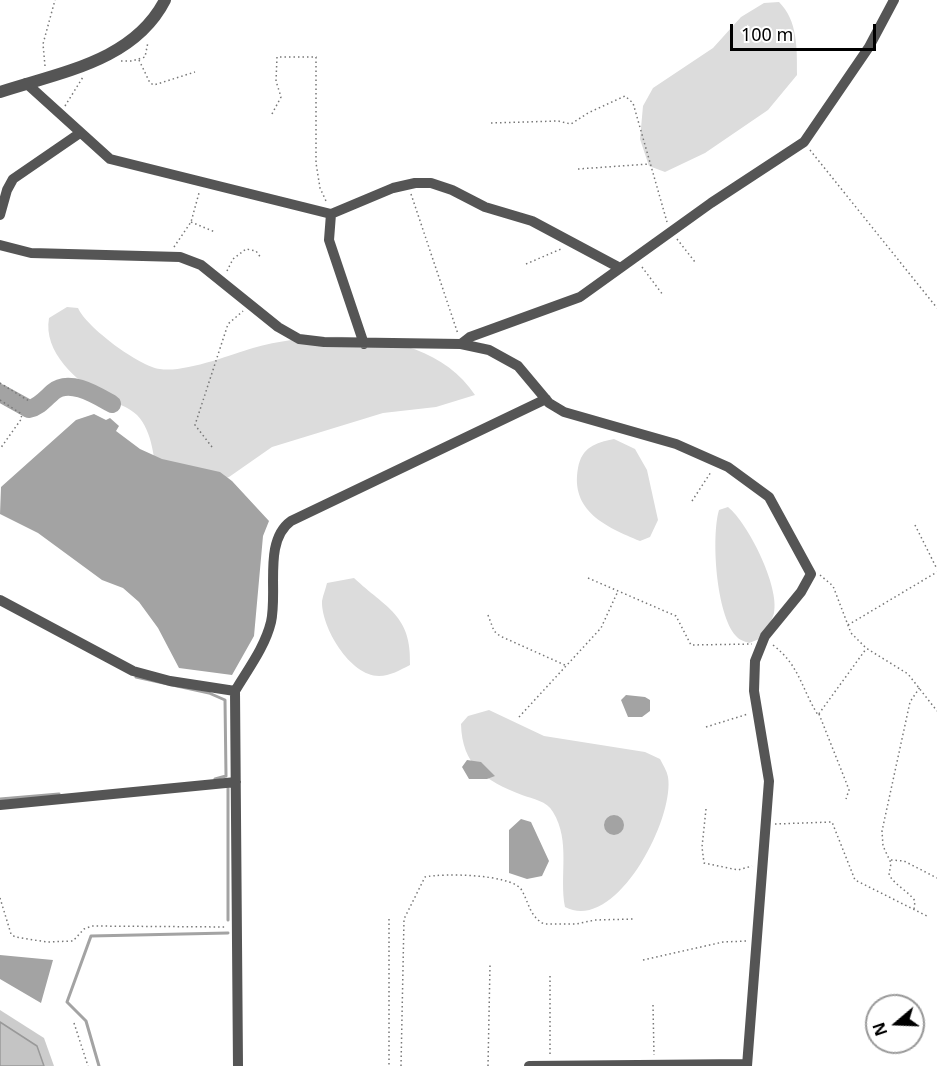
<!DOCTYPE html>
<html>
<head>
<meta charset="utf-8">
<style>
  body { margin:0 }
  #map { position:relative; width:937px; height:1066px; overflow:hidden; background:#fff; font-family:"Noto Sans",sans-serif }
  canvas { display:block }
  .north { position:absolute; left:865px; top:994px; width:60px; height:60px; box-sizing:border-box; background:#fff; border:2px solid #999; border-radius:50%; rotate:251deg; font-size:16px; font-weight:700; line-height:24px; text-align:center; color:#000 }
  .north::after { content:''; display:block; margin:auto; width:21px; height:27px; background:#000; clip-path:polygon(50% 0,100% 100%,50% 72%,0 100%) }
  .scale { position:absolute; left:730px; top:24px; width:146px; height:27px; box-sizing:border-box; border:3px solid #000; border-top:0; padding-left:8px; font-size:18px; line-height:21px; white-space:nowrap; color:#000; -webkit-text-stroke:4px #fff; paint-order:stroke }
</style>
</head>
<body>
<div id="map">
<canvas width="937" height="1066"></canvas>
<div class="north">N</div>
<div class="scale">100 m</div>
</div>
<script>
const ctx = document.querySelector('canvas').getContext('2d');
ctx.lineJoin = 'round';
function fill(path, color) {
  ctx.fillStyle = color;
  ctx.fill(path, 'evenodd');
}
function stroke(path, color, width, dash) {
  ctx.strokeStyle = color;
  ctx.lineWidth = width;
  ctx.lineCap = dash ? 'butt' : 'round';
  ctx.setLineDash(dash || []);
  ctx.stroke(path);
}
fill(new Path2D(`
  M 779,2 C 798,21 797,49 797,75 L 768,110 L 705,153 L 665,172 L 649,166 L 640,139 L 643,106 L 653,88 L 713,48 L 741,17 L 764,3 Z
  M 67,307 L 78,308 C 86,327 140,367 160,369 C 184,373 230,355 253,348 C 322,329 431,328 475,395 L 436,407 L 383,413 L 272,447 L 229,477 L 194,490 L 157,481 C 154,459 153,432 137,415 C 129,407 113,402 104,397 C 76,381 43,352 49,318 Z
  M 614,439 L 635,449 L 647,470 L 658,520 L 650,537 L 640,541 C 606,527 570,511 578,468 C 582,447 595,443 614,439 Z
  M 728,507 C 748,523 780,587 774,613 C 772,621 765,630 762,638 L 749,643 C 744,641 739,640 736,636 C 716,614 711,537 719,510 Z
  M 354,578 C 386,608 412,615 410,665 C 400,670 390,676 379,676 C 350,676 321,627 322,601 C 323,595 326,588 327,583 Z
  M 489,710 L 544,736 L 645,752 L 660,759 C 663,765 667,771 668,777 C 675,818 616,934 565,907 C 559,876 571,841 553,812 C 547,801 533,799 522,795 C 485,781 462,765 461,724 L 468,716 Z`), '#dcdcdc');
fill(new Path2D(`
  M 94,414 L 106,420 L 110,418 L 119,426 L 116,431 L 140,449 L 162,459 L 220,472 L 232,481 L 269,521 L 263,536 L 254,636 L 232,675 L 179,668 L 158,628 L 139,602 L 123,588 L 102,580 L 38,533 L 0,514 L 1,487 L 76,420 Z
  M 626,695 L 645,697 L 650,700 L 650,711 L 642,717 L 628,717 L 621,700 Z
  M 467,760 L 481,762 L 495,776 L 487,779 L 469,779 L 462,767 Z
  M604 825a10 10 0 1 1 20 0a10 10 0 1 1-20 0Z
  M 521,819 L 531,822 L 549,861 L 542,876 L 527,879 L 509,873 L 509,830 Z
  M 0,955 L 53,960 L 41,1003 L 0,979 Z`), '#a3a3a3');
fill(new Path2D(`
  M 0,1010 L 44,1038 L 54,1066 L 0,1066 Z`), '#0003');
stroke(new Path2D(`
  M 136,677 L 209,693 L 225,700 L 226,776 L 215,779
  M 228,788 L 228,920
  M 0,799 L 59,794
  M 99,1066 L 86,1021 L 67,1002 L 91,936 L 228,933`), '#a3a3a3', 3);
stroke(new Path2D(`
  M 0,393 L 29,409 C 39,407 45,399 53,392 C 69,378 96,395 112,404`), '#a3a3a3', 18);
const building = new Path2D(`
  M 0,1022 L 37,1046 L 44,1066 L 0,1066 Z`);
fill(building, '#c4c4c4');
stroke(building, '#999', 1.5);
stroke(new Path2D(`
  M 139,60 L 150,83 L 154,85 L 195,72
  M 121,61 L 132,61 L 145,57 L 148,42
  M 45,66 L 43,44 L 55,0
  M 65,106 L 83,77
  M 272,114 L 281,97 L 276,81 L 277,57 L 316,57 L 316,163 L 320,188 L 326,201
  M 491,123 L 558,121 L 571,124 L 588,113 L 625,96 L 633,103 L 667,222
  M 810,150 L 937,308
  M 578,169 L 649,164
  M 411,194 L 458,334
  M 191,222 L 215,232
  M 677,239 L 695,262
  M 174,247 L 191,222 L 199,193
  M 526,264 L 561,249
  M 642,267 L 663,295
  M 227,271 L 233,259 L 246,249 L 256,251 L 261,258
  M 0,383 L 29,401
  M 0,400 L 20,413 L 22,418 L 0,449
  M 212,447 L 195,425 L 228,324 L 243,311
  M 692,501 L 711,472
  M 915,525 L 937,569
  M 820,575 L 833,586 L 851,633 L 866,648 L 908,674 L 937,711
  M 588,578 L 676,616 L 691,645 L 752,644
  M 488,615 L 494,631 L 500,636 L 567,666
  M 848,625 L 937,572
  M 773,645 C 800,666 801,688 818,715 L 866,649
  M 819,714 L 846,782 L 849,790 L 846,799
  M 519,717 L 601,628 L 618,591
  M 706,727 L 748,714
  M 706,809 L 702,847 L 704,863 L 738,870 L 752,866
  M 775,824 L 832,822 L 855,880 L 927,916
  M 891,860 L 904,861 L 937,878
  M 0,898 L 11,934 L 15,937 L 47,942 L 73,941 L 84,929 L 92,926 L 226,927
  M 914,909 L 915,901 C 908,891 896,886 889,875 L 891,863 L 883,846 L 882,831 L 910,702 L 920,687
  M 389,919 L 389,1066
  M 643,960 L 723,942 L 747,941
  M 550,976 L 550,1057
  M 653,1005 L 654,1055
  M 74,1023 L 88,1066
  M 401,1066 L 404,919 L 425,877 C 443,873 509,874 521,889 C 529,902 529,916 544,924 L 576,924 L 595,920 L 635,919
  M 488,1066 L 490,965`), '#777', 1.5, [1.5, 3]);
stroke(new Path2D(`
  M 26,83 L 110,159 L 331,214 L 393,188 L 415,183 L 431,183 L 452,190 L 485,207 L 532,221 L 620,268
  M 331,214 L 329,240 L 364,344
  M 0,215 L 7,190 L 13,179 L 80,133
  M 0,245 L 31,253 L 180,257 L 201,265 L 278,327 L 299,339 L 324,342 L 461,344 L 489,350 L 518,366 L 549,403 L 564,412 L 676,444 L 728,467 L 769,497 L 811,574 L 801,592 L 765,636 L 755,661 L 754,691 L 769,781 L 747,1066
  M 461,344 L 470,337 L 580,297 L 711,203 L 804,142 L 869,47 L 894,0
  M 0,600 L 133,671 L 170,681 L 235,691
  M 0,805 L 236,782
  M 238,1066 L 235,691 C 248,669 265,647 271,622 C 278,592 263,541 291,521 L 546,399
  M 529,1066 L 747,1064`), '#555', 10);
stroke(new Path2D(`
  M 0,92 C 61,72 134,61 165,0`), '#555', 12);
</script>
</body>
</html>
